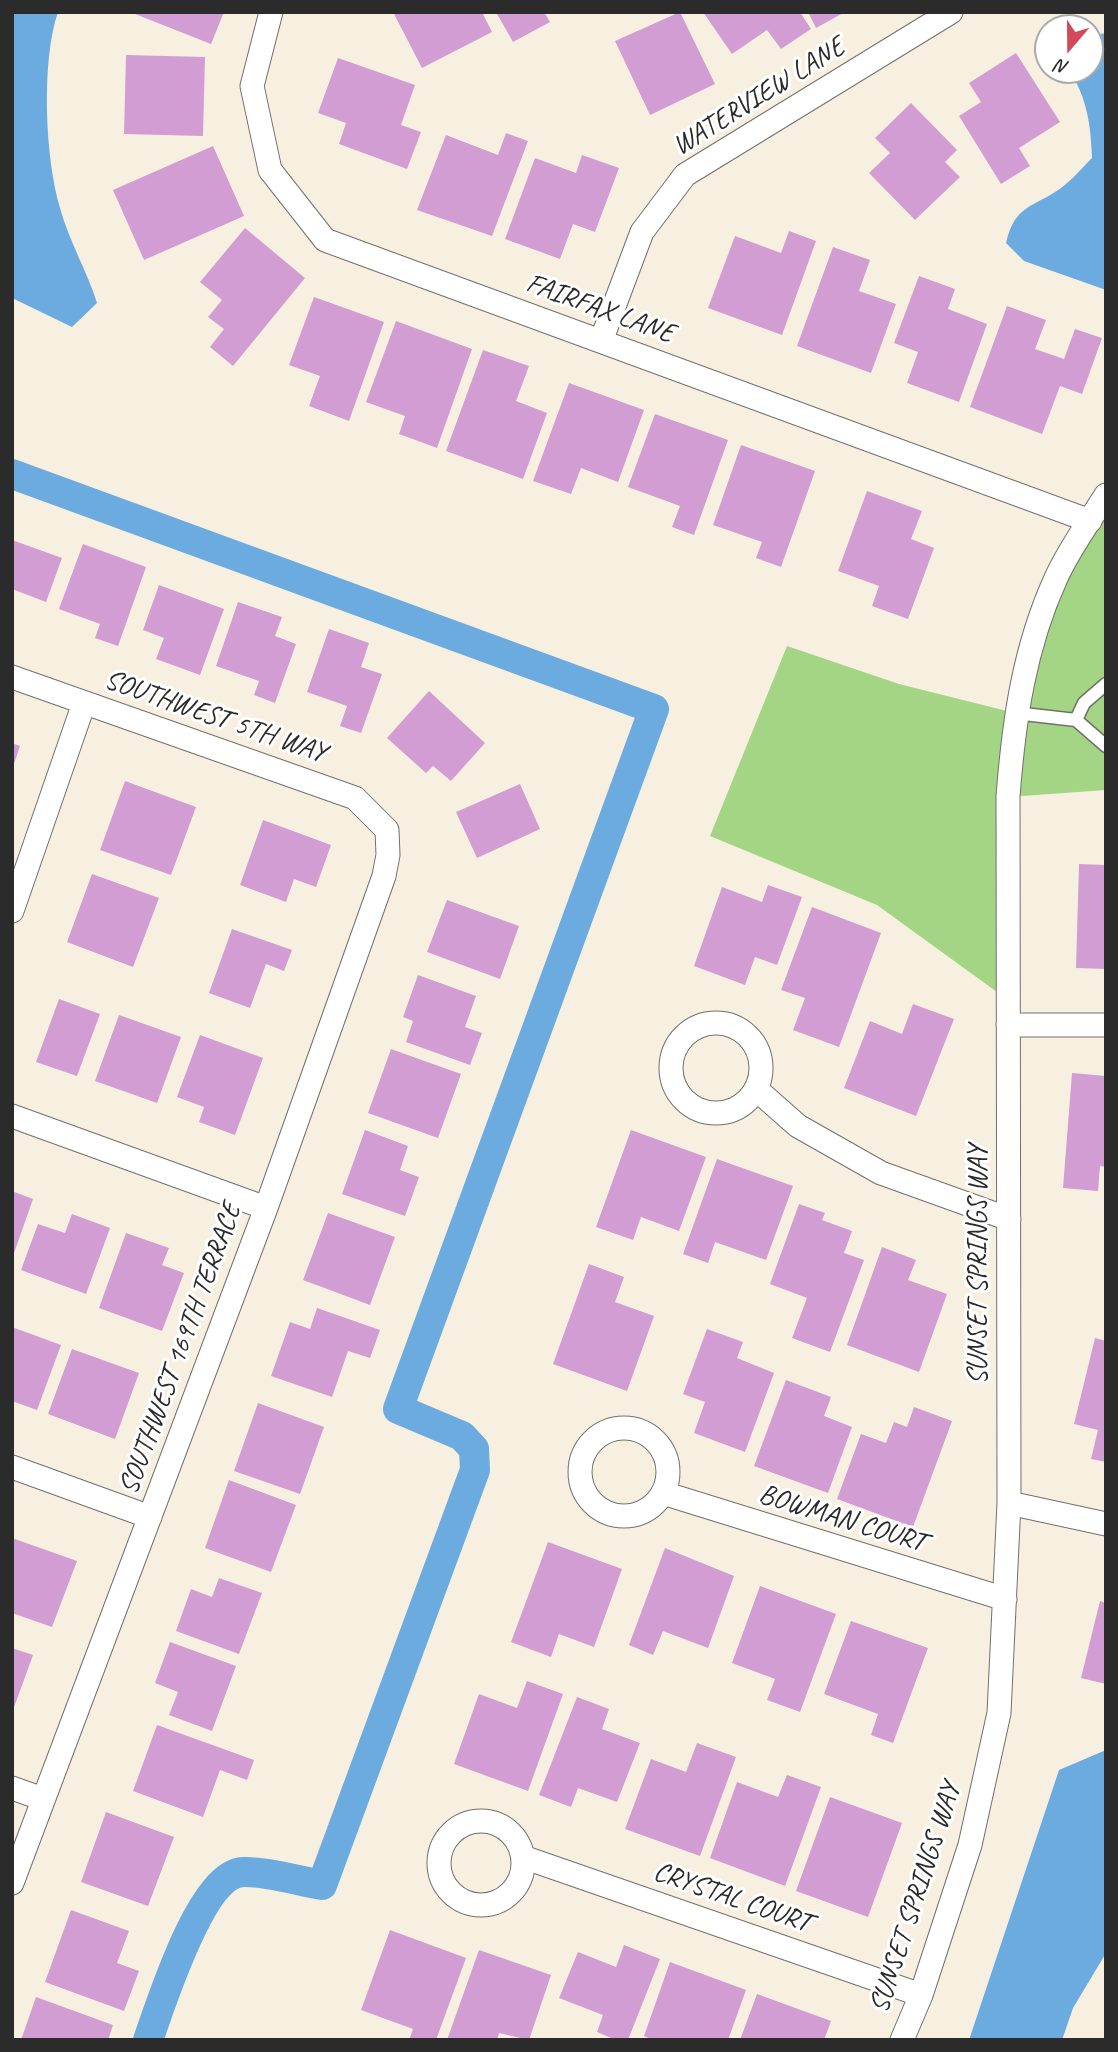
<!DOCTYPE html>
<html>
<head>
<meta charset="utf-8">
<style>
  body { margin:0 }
  #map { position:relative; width:1118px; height:2052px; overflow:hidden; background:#f7f0e1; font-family:Caveat,sans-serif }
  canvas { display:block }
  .frame { position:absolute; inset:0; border:14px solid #2b2b2b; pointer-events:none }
  .north { position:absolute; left:1034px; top:14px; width:70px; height:70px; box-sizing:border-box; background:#fff; border:2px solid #aaa; border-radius:50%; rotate:200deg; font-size:19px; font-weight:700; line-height:28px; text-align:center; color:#2b2b2b }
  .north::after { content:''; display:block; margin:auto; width:24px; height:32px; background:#d1495b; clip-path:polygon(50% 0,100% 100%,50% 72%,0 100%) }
</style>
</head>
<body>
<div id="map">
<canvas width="1118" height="2052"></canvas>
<div class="frame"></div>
<div class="north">N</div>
</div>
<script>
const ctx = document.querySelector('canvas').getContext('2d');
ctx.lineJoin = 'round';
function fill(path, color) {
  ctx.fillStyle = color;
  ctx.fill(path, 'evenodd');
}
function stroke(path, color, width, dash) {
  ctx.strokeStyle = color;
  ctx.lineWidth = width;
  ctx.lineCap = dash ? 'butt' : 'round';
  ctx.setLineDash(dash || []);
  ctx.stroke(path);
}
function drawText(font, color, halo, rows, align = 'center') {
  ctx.font = font + ' Caveat,sans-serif';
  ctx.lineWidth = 6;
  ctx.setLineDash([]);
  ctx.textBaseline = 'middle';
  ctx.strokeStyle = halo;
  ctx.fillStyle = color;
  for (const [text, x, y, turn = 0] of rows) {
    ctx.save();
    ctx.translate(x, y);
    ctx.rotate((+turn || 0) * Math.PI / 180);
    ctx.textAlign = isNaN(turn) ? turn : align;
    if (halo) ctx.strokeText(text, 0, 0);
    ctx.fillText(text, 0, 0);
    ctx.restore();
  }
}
fill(new Path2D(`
  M 1106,495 L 1106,790 L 1008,797 L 1008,1000 L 877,905 L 710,836 L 787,646 L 899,684 L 1015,713 L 1036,625 Z`), '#a3d584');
fill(new Path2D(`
  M 12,12 L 58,12 C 41,61 45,158 60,208 C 69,241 87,271 97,303 L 72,327 L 12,298 Z
  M 1106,33 L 1106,290 L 1024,261 L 1006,243 C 1015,204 1033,208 1061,188 C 1072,180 1082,168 1092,158 C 1091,126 1087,97 1069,70 L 1090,70 L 1090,36 Z
  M 1106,1750 L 1106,1953 L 1073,2008 L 1062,2040 L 969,2040 L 1059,1770 Z`), '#6cabdf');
stroke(new Path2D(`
  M 12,474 L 654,709 L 398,1409 L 462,1436 L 474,1449 L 475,1470 L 322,1885 C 299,1881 265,1871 243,1872 C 201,1874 161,2004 148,2040`), '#6cabdf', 30);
fill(new Path2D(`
  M 130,12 L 224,12 L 211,44 Z
  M 393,12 L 482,12 L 492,32 L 422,68 Z
  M 496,12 L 544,12 L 550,22 L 513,42 Z
  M 680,12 L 715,84 L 650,115 L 615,41 Z
  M 703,12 L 800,12 L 811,29 L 781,49 L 767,30 L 732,54 Z
  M 808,12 L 845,12 L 816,28 Z
  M 1016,53 L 1060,122 L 1019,148 L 1030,166 L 1001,184 L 959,116 L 981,102 L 969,83 Z
  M 126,55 L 205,57 L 203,136 L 124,134 Z
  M 338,58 L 415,85 L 401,125 L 421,132 L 407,169 L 339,144 L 346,123 L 318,113 Z
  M 911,103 L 957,150 L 945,162 L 960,177 L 915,220 L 869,173 L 890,153 L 875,138 Z
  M 506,133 L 528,141 L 492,236 L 417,210 L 446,135 L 498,155 Z
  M 213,146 L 244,216 L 144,260 L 113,190 Z
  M 582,155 L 619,168 L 595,232 L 573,224 L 560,259 L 505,239 L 535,158 L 576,173 Z
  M 245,228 L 305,278 L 233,366 L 210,347 L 224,329 L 208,317 L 222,300 L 200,282 Z
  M 789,231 L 816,241 L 782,335 L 708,308 L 735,236 L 781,253 Z
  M 833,247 L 870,260 L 859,291 L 896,304 L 871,373 L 797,346 Z
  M 919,276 L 955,289 L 948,309 L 987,324 L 959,402 L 907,383 L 918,352 L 894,343 Z
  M 314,297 L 384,322 L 349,421 L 309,406 L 320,376 L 289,365 Z
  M 1007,306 L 1046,320 L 1035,349 L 1064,359 L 1075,329 L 1102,338 L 1082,394 L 1060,386 L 1042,434 L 970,407 Z
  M 396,321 L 472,349 L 437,448 L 399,434 L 405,416 L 366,402 Z
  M 483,350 L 529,366 L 516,401 L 547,413 L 523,479 L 446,451 Z
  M 569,383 L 644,410 L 618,482 L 581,468 L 571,494 L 533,481 Z
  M 655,414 L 728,440 L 694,535 L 672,527 L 680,506 L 628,487 Z
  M 741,445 L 815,471 L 781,567 L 756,558 L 762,542 L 713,525 Z
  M 867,491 L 922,511 L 911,539 L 934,548 L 908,619 L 872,606 L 879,586 L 838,571 Z
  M 12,540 L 62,558 L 46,602 L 12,589 Z
  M 83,544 L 146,567 L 118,646 L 95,638 L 100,624 L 59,609 Z
  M 159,585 L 224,609 L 200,675 L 156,659 L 164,638 L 143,630 Z
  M 238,602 L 282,617 L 275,636 L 296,644 L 275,703 L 254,695 L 259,681 L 216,666 Z
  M 329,629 L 369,643 L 361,667 L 382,674 L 361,733 L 340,726 L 347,706 L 307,692 Z
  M 429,691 L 485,743 L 451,781 L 433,766 L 426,773 L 387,738 Z
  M 12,743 L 20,746 L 13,767 L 12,767 Z
  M 125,781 L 196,807 L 171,875 L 100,850 Z
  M 520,784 L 540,829 L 477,858 L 456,812 Z
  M 263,820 L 331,845 L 316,887 L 294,879 L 286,902 L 240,885 Z
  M 1079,864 L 1106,865 L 1106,969 L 1076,968 Z
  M 92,874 L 159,898 L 133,967 L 67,942 Z
  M 768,885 L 802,897 L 777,965 L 755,957 L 745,985 L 694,966 L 722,887 L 762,902 Z
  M 447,900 L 519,926 L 500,979 L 427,952 Z
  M 812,907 L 881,933 L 839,1047 L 793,1030 L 805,998 L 781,990 Z
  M 232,929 L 292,950 L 284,971 L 266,964 L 250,1008 L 209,993 Z
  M 418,975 L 476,996 L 465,1027 L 482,1033 L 470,1065 L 406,1042 L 413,1021 L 403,1017 Z
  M 59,999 L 100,1014 L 77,1076 L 36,1062 Z
  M 913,1004 L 954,1019 L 916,1116 L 844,1088 L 870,1021 L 902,1034 Z
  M 119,1015 L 181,1037 L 157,1103 L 95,1081 Z
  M 200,1035 L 263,1058 L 235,1135 L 199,1122 L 204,1107 L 177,1097 Z
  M 391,1049 L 461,1074 L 438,1138 L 368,1113 Z
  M 1072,1073 L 1106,1076 L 1106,1167 L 1100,1166 L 1098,1191 L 1063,1188 Z
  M 365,1130 L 408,1146 L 400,1170 L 419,1177 L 405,1216 L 342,1194 Z
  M 631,1130 L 706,1157 L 679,1231 L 641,1217 L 633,1240 L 596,1227 Z
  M 717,1159 L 793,1186 L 766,1260 L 715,1242 L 708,1263 L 683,1254 Z
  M 12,1191 L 33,1199 L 13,1256 L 12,1256 Z
  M 799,1204 L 825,1213 L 822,1220 L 852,1231 L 844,1253 L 864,1260 L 830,1352 L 792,1338 L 807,1298 L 770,1284 Z
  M 328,1213 L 395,1237 L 370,1305 L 303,1280 Z
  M 72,1214 L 110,1228 L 86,1294 L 21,1270 L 38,1224 L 65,1233 Z
  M 126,1233 L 169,1248 L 162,1265 L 184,1273 L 162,1331 L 99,1308 Z
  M 882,1247 L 916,1260 L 908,1280 L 947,1294 L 919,1372 L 847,1345 Z
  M 589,1264 L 624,1277 L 615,1302 L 654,1316 L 627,1391 L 553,1364 Z
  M 317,1308 L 380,1330 L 370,1358 L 348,1351 L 332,1397 L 271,1376 L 290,1322 L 310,1329 Z
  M 12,1327 L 61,1345 L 37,1410 L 12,1401 Z
  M 707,1329 L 743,1342 L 737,1358 L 774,1373 L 745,1452 L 694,1433 L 705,1402 L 683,1394 Z
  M 1095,1338 L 1106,1341 L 1106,1462 L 1091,1459 L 1098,1430 L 1074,1424 Z
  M 72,1349 L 139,1373 L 115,1439 L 48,1414 Z
  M 786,1380 L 831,1397 L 824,1416 L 852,1427 L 828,1493 L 754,1466 Z
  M 258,1403 L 324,1427 L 300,1494 L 234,1471 Z
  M 914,1407 L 952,1421 L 913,1527 L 837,1499 L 861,1434 L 886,1443 L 894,1422 L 907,1427 Z
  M 229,1480 L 296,1505 L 271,1572 L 205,1548 Z
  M 12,1538 L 77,1561 L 52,1627 L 12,1613 Z
  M 548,1542 L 622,1569 L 594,1647 L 559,1634 L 551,1657 L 511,1642 Z
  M 665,1548 L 734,1576 L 708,1648 L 663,1631 L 653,1655 L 629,1645 Z
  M 219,1578 L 262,1593 L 239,1654 L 176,1631 L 191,1589 L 212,1597 Z
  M 760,1586 L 836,1614 L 800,1712 L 767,1700 L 775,1679 L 732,1663 Z
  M 1100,1601 L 1106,1603 L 1106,1684 L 1081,1678 Z
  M 851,1621 L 928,1648 L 893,1743 L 871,1735 L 878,1714 L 824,1694 Z
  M 170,1642 L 236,1666 L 212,1731 L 169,1715 L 178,1692 L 155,1683 Z
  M 12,1648 L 33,1655 L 13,1710 L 12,1710 Z
  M 527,1681 L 563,1694 L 528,1791 L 454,1764 L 479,1694 L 517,1708 Z
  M 577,1697 L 609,1709 L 602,1729 L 640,1743 L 617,1802 L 578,1788 L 571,1807 L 539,1795 Z
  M 157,1725 L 254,1760 L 247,1780 L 220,1770 L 203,1817 L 133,1791 Z
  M 697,1743 L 736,1757 L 700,1856 L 625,1829 L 651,1759 L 686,1772 Z
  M 787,1775 L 821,1787 L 785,1886 L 710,1858 L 737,1782 L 778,1797 Z
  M 830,1797 L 902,1823 L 868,1917 L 796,1891 Z
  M 106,1812 L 174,1837 L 148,1906 L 81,1882 Z
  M 71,1910 L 129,1931 L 117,1963 L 139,1971 L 124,2011 L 45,1982 Z
  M 390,1930 L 466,1958 L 436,2040 L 409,2040 L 413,2029 L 361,2010 Z
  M 624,1945 L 660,1959 L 628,2040 L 616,2040 L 597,2032 L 603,2015 L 559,1998 L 578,1952 L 616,1967 Z
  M 479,1950 L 551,1975 L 529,2040 L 499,2033 L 497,2040 L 447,2040 Z
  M 670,1962 L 746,1990 L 728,2040 L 653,2040 L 644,2036 Z
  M 757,1994 L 831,2021 L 824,2040 L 740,2040 Z
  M 36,1997 L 113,2025 L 108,2040 L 21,2040 Z`), '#d29dd3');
const lane = new Path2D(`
  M 1015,713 L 1076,720 L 1106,746
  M 1076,720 L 1084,703 L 1106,684`);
const street = new Path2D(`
  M 271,12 L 252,86 L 270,170 L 325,240 L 1090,521
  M 601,341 L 642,232 L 685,175 L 951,12
  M 12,677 L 355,798 L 387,830 L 388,855 L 384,876 L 266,1208 L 12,1883
  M 12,911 L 84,703
  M671 1068a45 45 0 1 1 90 0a45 45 0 1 1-90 0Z
  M 1008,1025 L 1106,1025
  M 756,1089 L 798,1126 L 881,1173 L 1009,1219
  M 12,1116 L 266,1208
  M580 1472a44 44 0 1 1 88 0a44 44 0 1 1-88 0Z
  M 12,1467 L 150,1517
  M 663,1493 L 1005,1599
  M 1009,1503 L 1106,1524
  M 12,1788 L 43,1799
  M439 1863a42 42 0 1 1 84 0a42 42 0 1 1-84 0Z
  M 523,1857 L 921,1995
  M 902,2040 L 921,1995 L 970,1845 L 999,1713 L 1009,1503 L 1008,796 C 1014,720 1024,648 1056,578 C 1069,549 1089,522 1106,495`);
stroke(lane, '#72706b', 15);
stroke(street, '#72706b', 25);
stroke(lane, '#fff', 12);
stroke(street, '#fff', 23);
drawText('28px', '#2b2b2b', '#fff', [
  ["WATERVIEW LANE",759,97,-32],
  ["FAIRFAX LANE",600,309,20],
  ["SOUTHWEST 5TH WAY",215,717,19],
  ["SUNSET SPRINGS WAY",979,1265,-90],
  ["SOUTHWEST 169TH TERRACE",181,1349,-70],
  ["BOWMAN COURT",842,1519,17],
  ["CRYSTAL COURT",732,1898,19],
  ["SUNSET SPRINGS WAY",916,1898,-72]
]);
</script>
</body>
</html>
